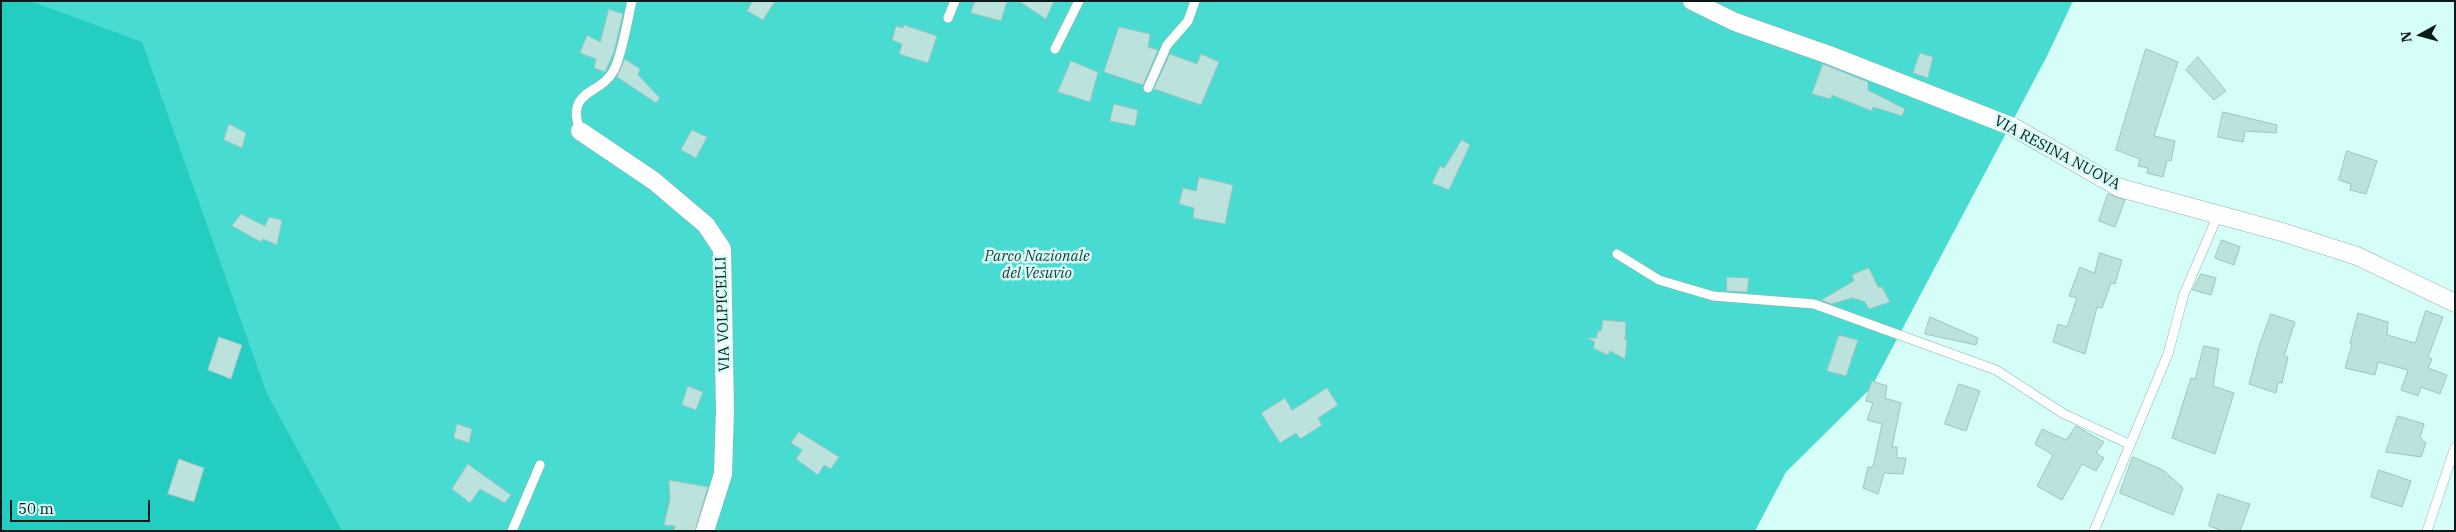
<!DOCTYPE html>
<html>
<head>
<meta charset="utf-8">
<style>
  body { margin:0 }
  #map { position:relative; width:2456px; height:532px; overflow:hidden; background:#d6fef9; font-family:"IBM Plex Serif",serif }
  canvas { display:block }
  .frame { position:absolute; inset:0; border:2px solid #0b1a19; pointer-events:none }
  .north { position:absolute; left:2396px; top:10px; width:50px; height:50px; -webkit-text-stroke:4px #d6fef9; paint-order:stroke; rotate:263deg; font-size:14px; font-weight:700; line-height:20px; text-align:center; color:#0b1a19 }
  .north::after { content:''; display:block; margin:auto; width:18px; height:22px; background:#0b1a19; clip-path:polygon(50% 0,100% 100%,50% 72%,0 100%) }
  .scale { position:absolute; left:10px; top:500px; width:140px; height:22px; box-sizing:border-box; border:2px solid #0b1a19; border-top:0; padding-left:6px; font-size:15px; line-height:18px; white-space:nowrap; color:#0b1a19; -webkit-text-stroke:4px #d6fef9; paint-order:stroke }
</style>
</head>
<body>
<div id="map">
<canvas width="2456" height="532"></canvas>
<div class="frame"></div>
<div class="north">N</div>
<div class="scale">50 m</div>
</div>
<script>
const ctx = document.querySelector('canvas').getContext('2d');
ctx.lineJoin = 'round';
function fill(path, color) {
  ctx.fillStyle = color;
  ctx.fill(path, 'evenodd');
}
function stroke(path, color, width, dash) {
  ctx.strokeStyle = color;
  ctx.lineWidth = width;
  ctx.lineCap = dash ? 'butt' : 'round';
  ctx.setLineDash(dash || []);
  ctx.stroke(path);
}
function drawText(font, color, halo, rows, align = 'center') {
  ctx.font = font + ' "IBM Plex Serif",serif';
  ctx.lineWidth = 5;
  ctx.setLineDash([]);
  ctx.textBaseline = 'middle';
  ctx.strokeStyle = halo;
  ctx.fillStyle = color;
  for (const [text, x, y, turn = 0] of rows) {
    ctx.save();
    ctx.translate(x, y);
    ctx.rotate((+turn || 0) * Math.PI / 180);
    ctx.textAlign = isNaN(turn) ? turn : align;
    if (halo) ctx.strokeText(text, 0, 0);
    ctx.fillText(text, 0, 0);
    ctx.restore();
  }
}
fill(new Path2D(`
  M 1,1 L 2073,1 L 2047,56 L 1871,388 L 1786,472 L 1755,531 L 1,531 Z`), '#47dbd1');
fill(new Path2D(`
  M 1,1 L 30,1 L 142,42 L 267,394 L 342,531 L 1,531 Z`), '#24cdc2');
const building = new Path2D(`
  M 753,1 L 775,1 L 763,20 L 747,11 Z
  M 975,1 L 1007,1 L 1001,21 L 971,13 Z
  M 1019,1 L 1054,1 L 1046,19 Z
  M 609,9 L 623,14 L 614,52 L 605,72 L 594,68 L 596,59 L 580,53 L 587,35 L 600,42 Z
  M 904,25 L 937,36 L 928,63 L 899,54 L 902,44 L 892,40 L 896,26 L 903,28 Z
  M 1119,27 L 1150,34 L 1148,47 L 1158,50 L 1143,85 L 1104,72 Z
  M 2146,49 L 2178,62 L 2154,136 L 2175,141 L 2171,161 L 2167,160 L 2163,177 L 2147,173 L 2148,168 L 2138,166 L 2140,159 L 2116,150 Z
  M 1920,53 L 1933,57 L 1928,78 L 1913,73 Z
  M 1170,54 L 1197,64 L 1201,54 L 1219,62 L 1201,105 L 1154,89 Z
  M 2198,57 L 2226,91 L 2214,100 L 2186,70 Z
  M 625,59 L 640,69 L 638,75 L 660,98 L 656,103 L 617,77 Z
  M 1071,61 L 1098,72 L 1090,102 L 1058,92 Z
  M 1823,64 L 1868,82 L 1868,90 L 1905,109 L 1902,116 L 1873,107 L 1872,111 L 1832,95 L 1831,99 L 1812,94 Z
  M 1114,104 L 1138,110 L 1135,126 L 1110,121 Z
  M 2223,112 L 2277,125 L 2276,133 L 2245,131 L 2243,142 L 2218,137 Z
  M 229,124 L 246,133 L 242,148 L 224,140 Z
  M 692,130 L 707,137 L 696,158 L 681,150 Z
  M 1462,140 L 1470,145 L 1449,190 L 1432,183 L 1440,166 L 1444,168 Z
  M 2347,151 L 2377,161 L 2366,194 L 2350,190 L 2351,184 L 2339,180 Z
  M 1199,177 L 1233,185 L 1225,224 L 1193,218 L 1194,208 L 1179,204 L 1183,188 L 1196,191 Z
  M 2108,194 L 2125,200 L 2115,227 L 2099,221 Z
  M 241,214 L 265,226 L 269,217 L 282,220 L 277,245 L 263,239 L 261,242 L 232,226 Z
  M 2222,240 L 2240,247 L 2234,265 L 2215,258 Z
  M 2100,253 L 2122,260 L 2115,284 L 2111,283 L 2102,308 L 2097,307 L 2085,354 L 2053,342 L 2058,324 L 2067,327 L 2077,298 L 2069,296 L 2080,267 L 2094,273 Z
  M 1869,268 L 1878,287 L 1882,287 L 1890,302 L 1869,309 L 1865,302 L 1852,298 L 1832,304 L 1821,300 L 1854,281 L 1852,275 Z
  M 2201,274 L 2216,278 L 2211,295 L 2193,290 Z
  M 1727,277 L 1749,278 L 1747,292 L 1727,291 Z
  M 2426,311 L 2443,317 L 2428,357 L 2432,359 L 2428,368 L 2447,375 L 2440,394 L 2421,387 L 2418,396 L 2401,390 L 2408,370 L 2378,362 L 2375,375 L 2345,368 L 2352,344 L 2350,343 L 2358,313 L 2388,322 L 2387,335 L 2415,343 Z
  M 2271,314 L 2295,322 L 2284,356 L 2288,357 L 2282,383 L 2278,382 L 2276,393 L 2249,384 L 2258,350 Z
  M 1930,317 L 1978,338 L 1976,345 L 1925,334 Z
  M 1603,320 L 1626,322 L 1625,340 L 1627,340 L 1625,359 L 1610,351 L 1608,355 L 1593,348 L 1595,342 L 1587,338 L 1596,338 L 1598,331 L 1601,331 Z
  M 1839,335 L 1858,340 L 1846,376 L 1827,371 Z
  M 219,337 L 242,345 L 231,379 L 208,370 Z
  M 2204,346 L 2219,349 L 2213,386 L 2234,393 L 2215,454 L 2172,438 L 2191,378 L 2195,379 Z
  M 1872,381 L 1887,386 L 1885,398 L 1901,403 L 1892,447 L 1897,447 L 1897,458 L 1906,458 L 1903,474 L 1884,473 L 1878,494 L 1863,488 L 1868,467 L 1873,467 L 1882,424 L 1867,420 L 1873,403 L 1866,401 Z
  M 1959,384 L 1980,391 L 1966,431 L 1945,424 Z
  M 688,386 L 703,392 L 696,410 L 682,405 Z
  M 1327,388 L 1338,405 L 1318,418 L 1322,425 L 1300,439 L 1296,433 L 1280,443 L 1261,413 L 1285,398 L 1292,410 Z
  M 2398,416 L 2424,424 L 2420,437 L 2426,443 L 2421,457 L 2386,452 Z
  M 457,424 L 472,429 L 469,443 L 454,438 Z
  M 2076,426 L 2104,442 L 2096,453 L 2104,458 L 2096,471 L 2082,464 L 2062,500 L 2037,486 L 2053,455 L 2035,444 L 2042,429 L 2066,440 Z
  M 799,432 L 839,457 L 831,469 L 824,465 L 818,475 L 796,459 L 802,450 L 791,443 Z
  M 2133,457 L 2163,470 L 2183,488 L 2173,515 L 2120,493 Z
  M 179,459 L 204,468 L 194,502 L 168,494 Z
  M 468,464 L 511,495 L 505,503 L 480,489 L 470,503 L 452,489 Z
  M 2379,470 L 2411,481 L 2402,507 L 2371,497 Z
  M 669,480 L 708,487 L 695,531 L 674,531 L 675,526 L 664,525 L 670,499 Z
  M 2218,494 L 2250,504 L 2240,531 L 2223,531 L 2209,526 Z`);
fill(building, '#bce2de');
stroke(building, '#9ec4bf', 1);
const service = new Path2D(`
  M 948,18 L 955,1
  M 1055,49 L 1079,1
  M 1148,88 L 1167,45 L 1188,21 L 1195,1
  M 580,131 C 565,88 601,96 614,70 C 623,51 627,22 632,1
  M 1617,254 L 1659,280 L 1713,296 L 1814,304 L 1996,370 L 2064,414 L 2129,444
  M 512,531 L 540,465
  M 2094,531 L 2168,354 L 2184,294 L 2218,215
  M 2427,531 L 2455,447`);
const minor = new Path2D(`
  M 1692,1 L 1735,22 L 1829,55 L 2013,127 L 2120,188 L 2282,232 L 2357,256 L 2455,303
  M 580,131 L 654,181 L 706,225 L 722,249 L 725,410 L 723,474 L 705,531`);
stroke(service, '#8eb4b0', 10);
stroke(minor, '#8eb4b0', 19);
stroke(service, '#fff', 9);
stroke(minor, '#fff', 18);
drawText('15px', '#0b1a19', '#d6fef9', [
  ["VIA RESINA NUOVA",2057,153,28],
  ["VIA VOLPICELLI",723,314,-92]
]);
drawText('italic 15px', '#1f3836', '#d6fef9', [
  ["Parco Nazionale",1037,257],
  ["del Vesuvio",1037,274]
]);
</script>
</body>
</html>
